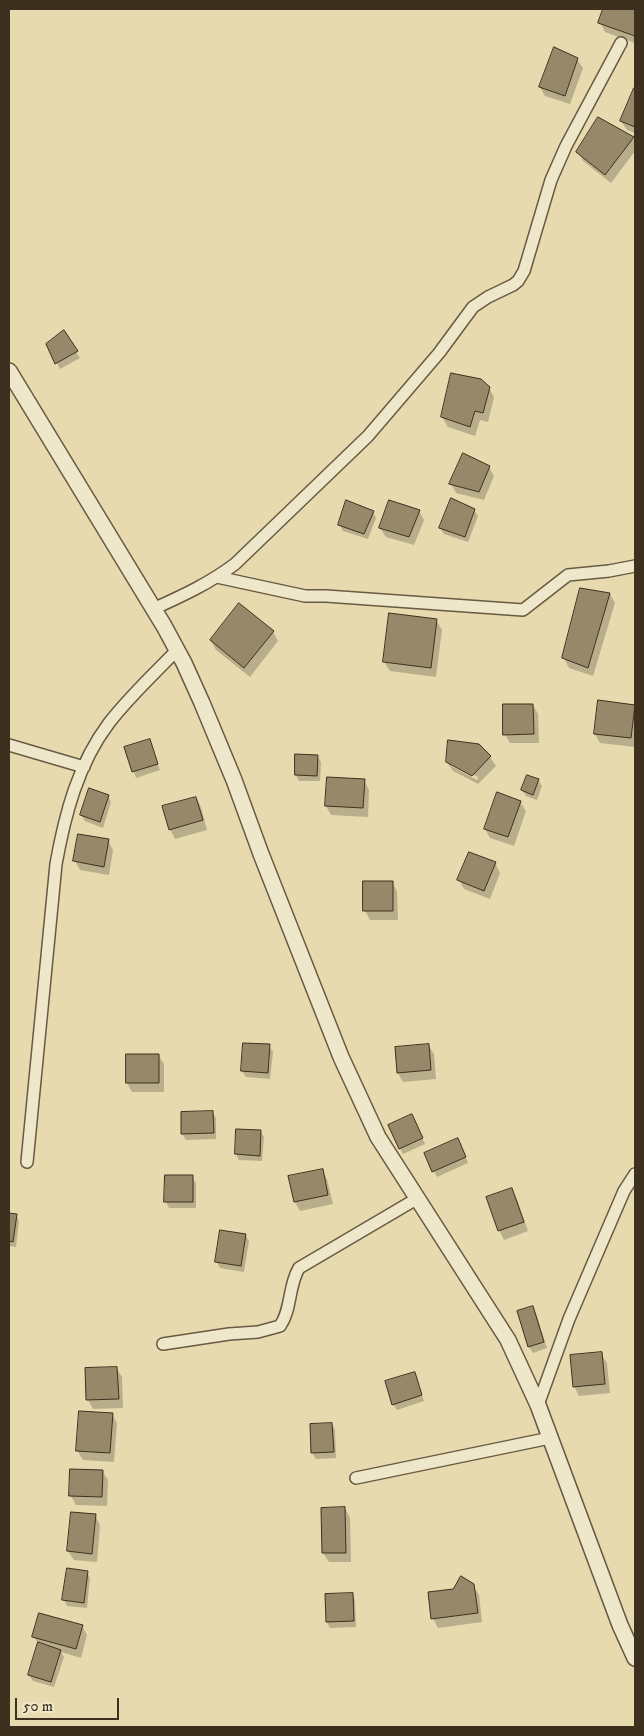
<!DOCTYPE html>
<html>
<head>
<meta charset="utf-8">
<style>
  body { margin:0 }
  #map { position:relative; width:644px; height:1736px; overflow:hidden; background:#e7daae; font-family:"IM FELL DW Pica",serif }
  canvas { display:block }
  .frame { position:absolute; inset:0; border:10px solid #3e301f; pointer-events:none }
  .scale { position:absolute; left:15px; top:1698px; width:104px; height:22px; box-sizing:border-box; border:2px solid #3e301f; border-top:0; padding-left:6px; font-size:15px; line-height:18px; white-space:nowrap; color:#3e301f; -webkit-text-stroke:4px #efe7ca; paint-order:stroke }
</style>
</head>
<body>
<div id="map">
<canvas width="644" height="1736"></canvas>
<div class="frame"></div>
<div class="scale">50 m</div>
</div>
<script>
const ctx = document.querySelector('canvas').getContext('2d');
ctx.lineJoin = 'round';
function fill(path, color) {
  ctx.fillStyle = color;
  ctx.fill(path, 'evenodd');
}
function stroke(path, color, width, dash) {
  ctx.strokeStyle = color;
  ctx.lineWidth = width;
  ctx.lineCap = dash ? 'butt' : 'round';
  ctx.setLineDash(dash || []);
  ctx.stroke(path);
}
fill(new Path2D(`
  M 605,9 L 635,9 L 635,43 L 605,32 L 600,22 Z
  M 577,59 L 583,68 L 570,104 L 545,96 L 540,87 Z
  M 635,89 L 635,133 L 627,130 L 621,121 Z
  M 633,138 L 635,142 L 635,151 L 611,183 L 583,161 L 578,152 Z
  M 63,332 L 80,358 L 60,369 L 48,344 Z
  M 489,388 L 494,397 L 488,422 L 480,420 L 475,436 L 448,427 L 442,417 Z
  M 489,467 L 494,476 L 484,500 L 456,493 L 451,484 Z
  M 474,510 L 478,516 L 468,542 L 444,534 L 440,528 Z
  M 419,511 L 424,520 L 414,545 L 386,537 L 380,528 Z
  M 373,512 L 376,518 L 368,539 L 343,531 L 340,525 Z
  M 610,594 L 615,603 L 593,676 L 569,668 L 564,658 Z
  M 436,620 L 442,630 L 436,677 L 390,671 L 384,662 Z
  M 273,632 L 278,641 L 250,677 L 216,650 L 211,641 Z
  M 533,705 L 538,714 L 539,743 L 510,743 L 505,734 Z
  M 635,706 L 635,747 L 600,743 L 595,734 Z
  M 149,740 L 160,770 L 136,778 L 126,748 Z
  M 478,745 L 490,757 L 496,766 L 478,784 L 453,771 L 447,762 ZM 451,764 L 478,777 L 477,780 L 451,766 Z
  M 317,756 L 321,762 L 320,781 L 299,781 L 296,775 Z
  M 364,780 L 369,790 L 368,817 L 331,815 L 326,806 Z
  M 538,780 L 542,786 L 537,800 L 526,796 L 522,790 Z
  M 108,796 L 111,802 L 103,828 L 85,821 L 81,815 Z
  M 196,798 L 201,807 L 207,830 L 175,839 L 170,829 Z
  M 520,802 L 526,811 L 514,846 L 490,838 L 485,829 Z
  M 108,841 L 113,850 L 109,875 L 80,870 L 75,861 Z
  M 495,863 L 500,873 L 490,899 L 464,889 L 459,880 Z
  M 392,882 L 397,891 L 398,920 L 370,920 L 365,911 Z
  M 428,1045 L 434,1054 L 436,1079 L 403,1082 L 398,1073 Z
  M 269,1046 L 273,1052 L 270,1079 L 246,1077 L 242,1071 Z
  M 158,1055 L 164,1064 L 164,1092 L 132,1092 L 127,1083 Z
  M 212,1112 L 216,1118 L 216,1139 L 186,1140 L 182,1134 Z
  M 415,1121 L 425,1144 L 403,1154 L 400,1148 Z
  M 237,1130 L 260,1131 L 264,1137 L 262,1161 L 239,1160 L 236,1154 Z
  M 461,1145 L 468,1163 L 437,1177 L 425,1154 Z
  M 322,1170 L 327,1179 L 333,1204 L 300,1211 L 295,1202 L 290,1177 Z
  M 192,1177 L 196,1183 L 196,1208 L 169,1208 L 166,1202 Z
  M 511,1190 L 517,1199 L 528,1231 L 504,1240 L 499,1230 Z
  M 9,1215 L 16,1215 L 19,1221 L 16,1247 L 9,1246 Z
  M 245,1235 L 249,1241 L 244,1272 L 220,1268 L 217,1262 Z
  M 533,1308 L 536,1313 L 547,1348 L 533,1353 L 529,1347 L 519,1312 Z
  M 601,1354 L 607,1363 L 610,1393 L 579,1396 L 574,1386 Z
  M 116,1368 L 122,1377 L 123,1408 L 93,1409 L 88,1400 Z
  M 414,1373 L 424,1401 L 397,1410 L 393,1404 Z
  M 112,1414 L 117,1423 L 114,1462 L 83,1460 L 77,1450 Z
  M 332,1424 L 335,1430 L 336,1458 L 316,1459 L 312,1453 L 311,1425 Z
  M 102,1471 L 108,1480 L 107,1506 L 76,1505 L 71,1496 Z
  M 345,1508 L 350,1518 L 351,1562 L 329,1562 L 323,1553 L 322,1509 Z
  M 72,1513 L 95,1515 L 100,1525 L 97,1562 L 74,1560 L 68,1551 Z
  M 87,1572 L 90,1578 L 87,1608 L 67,1606 L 64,1600 Z
  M 473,1585 L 479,1595 L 482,1622 L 438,1628 L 433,1618 Z
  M 352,1594 L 355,1600 L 356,1627 L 330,1628 L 327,1622 Z
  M 82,1626 L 87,1635 L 81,1658 L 61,1652 L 64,1657 L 54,1687 L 33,1681 L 29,1675 L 39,1645 L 34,1637 Z`), '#0003');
const building = new Path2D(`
  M 603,9 L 635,9 L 635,36 L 598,23 Z
  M 554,47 L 578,58 L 565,96 L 539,87 Z
  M 634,88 L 635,88 L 635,127 L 620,121 Z
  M 598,117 L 634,137 L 605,175 L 576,152 Z
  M 64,330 L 78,351 L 55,364 L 46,344 Z
  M 451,373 L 481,379 L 490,387 L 483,413 L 475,411 L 470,427 L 441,417 Z
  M 463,453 L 490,466 L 479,492 L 449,484 Z
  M 451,498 L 475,509 L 465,537 L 439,528 Z
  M 346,500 L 374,511 L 364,534 L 338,525 Z
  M 389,500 L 420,510 L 409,537 L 379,528 Z
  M 580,588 L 610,593 L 588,668 L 562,658 Z
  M 239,603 L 274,631 L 244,668 L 210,640 Z
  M 389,613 L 437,619 L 431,668 L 383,662 Z
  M 598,700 L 635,705 L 631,738 L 594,734 Z
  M 503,704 L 533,704 L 534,734 L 503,735 Z
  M 150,739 L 158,764 L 132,772 L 124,747 Z
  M 448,740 L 479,744 L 491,756 L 472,776 L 446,762 Z
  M 295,754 L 318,755 L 317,776 L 295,775 Z
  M 527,775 L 539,779 L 533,795 L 521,790 Z
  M 327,777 L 365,779 L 363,808 L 325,806 Z
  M 89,788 L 109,795 L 100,822 L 80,815 Z
  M 497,792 L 521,801 L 508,837 L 484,829 Z
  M 196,797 L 203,820 L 169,830 L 162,806 Z
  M 78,834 L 109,839 L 104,867 L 73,861 Z
  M 469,852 L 496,862 L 484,891 L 457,880 Z
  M 363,881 L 393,881 L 393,911 L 363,911 Z
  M 243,1043 L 270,1044 L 268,1073 L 241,1071 Z
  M 429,1044 L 431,1070 L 397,1073 L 395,1047 Z
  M 126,1054 L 159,1054 L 159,1083 L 126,1083 Z
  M 213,1111 L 214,1133 L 181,1134 L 181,1112 Z
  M 412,1114 L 423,1138 L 399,1149 L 388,1125 Z
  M 236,1129 L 261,1130 L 260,1156 L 235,1154 Z
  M 458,1138 L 466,1157 L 432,1172 L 424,1153 Z
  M 323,1169 L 328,1195 L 294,1202 L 288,1176 Z
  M 165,1175 L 193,1175 L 193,1202 L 164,1202 Z
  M 512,1188 L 524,1222 L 498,1231 L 486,1197 Z
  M 9,1213 L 17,1214 L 13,1242 L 9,1241 Z
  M 220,1230 L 246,1234 L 241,1266 L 215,1262 Z
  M 533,1306 L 544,1342 L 528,1347 L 517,1311 Z
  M 602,1352 L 605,1384 L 573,1387 L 570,1355 Z
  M 117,1367 L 119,1399 L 86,1400 L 85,1368 Z
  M 415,1372 L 422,1395 L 392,1405 L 385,1381 Z
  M 79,1411 L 113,1413 L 110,1453 L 76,1451 Z
  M 332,1423 L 334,1452 L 311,1453 L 310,1424 Z
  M 70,1469 L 103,1470 L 102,1497 L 69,1496 Z
  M 345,1507 L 346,1553 L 322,1553 L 321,1508 Z
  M 71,1512 L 96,1514 L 92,1554 L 67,1551 Z
  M 67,1568 L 88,1571 L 84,1603 L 62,1600 Z
  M 461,1576 L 474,1584 L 478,1613 L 431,1619 L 428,1592 L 453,1589 Z
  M 353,1593 L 354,1621 L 326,1622 L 325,1594 Z
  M 39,1613 L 83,1625 L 76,1649 L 32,1637 Z
  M 38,1642 L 61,1650 L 51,1682 L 28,1675 Z`);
fill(building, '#968869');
stroke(building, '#3e301f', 1);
const minor = new Path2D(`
  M 217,577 L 305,596 L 326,596 L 523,610 L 568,575 L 609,571 L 635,566
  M 153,609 C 182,596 210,583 235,564 L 368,436 L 439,353 L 473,307 L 488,297 L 513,285 L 518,281 L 524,271 L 551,180 L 566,146 L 621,43
  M 9,745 L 84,767
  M 27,1162 L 56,864 C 65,814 78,764 109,723 C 129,697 155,673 177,650
  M 163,1344 L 229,1334 L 258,1332 L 280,1326 C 292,1309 288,1286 299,1268 L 418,1198
  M 538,1405 L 569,1319 L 624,1191 L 635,1174
  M 356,1478 L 550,1438`);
const tertiary = new Path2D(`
  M 9,371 L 164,626 L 184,663 L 202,703 L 234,780 L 261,854 L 341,1057 L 378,1137 L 508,1340 L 538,1405 L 620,1625 L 635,1658`);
stroke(minor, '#685a43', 14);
stroke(tertiary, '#685a43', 18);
stroke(minor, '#efe7ca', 11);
stroke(tertiary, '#efe7ca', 15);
</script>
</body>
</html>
